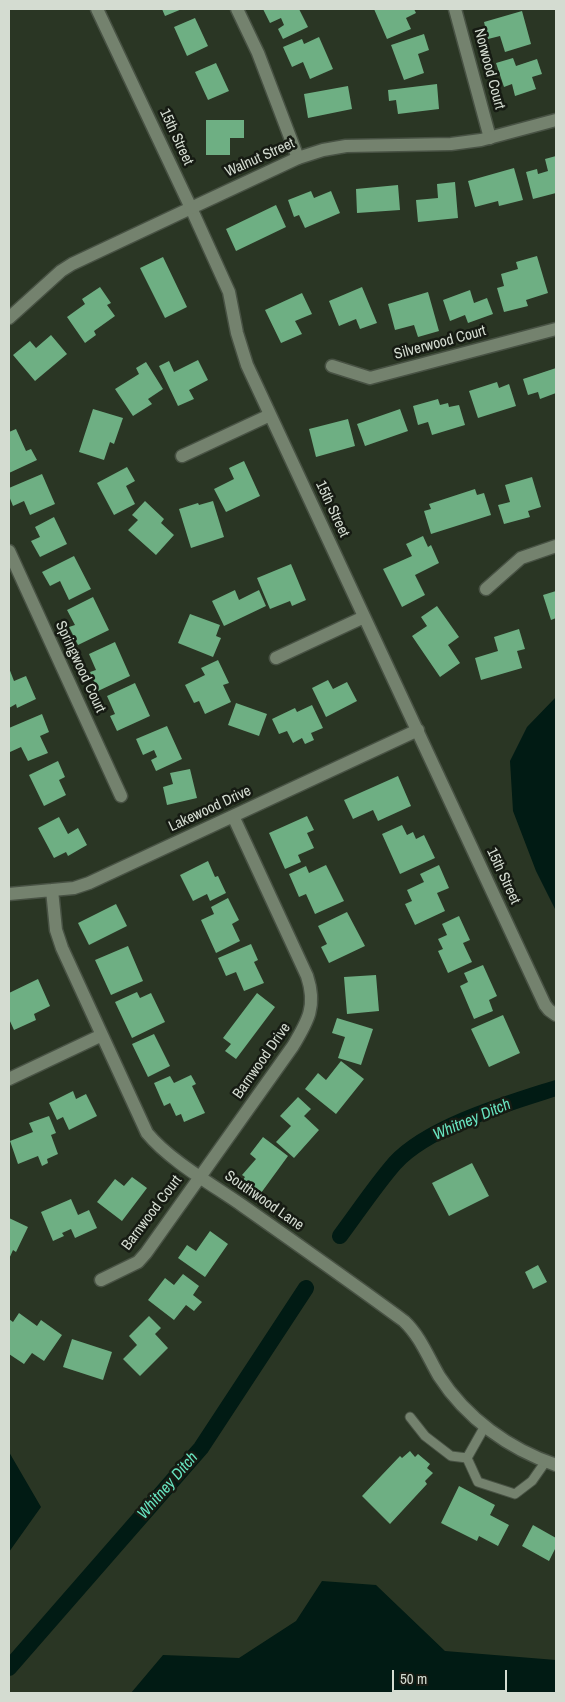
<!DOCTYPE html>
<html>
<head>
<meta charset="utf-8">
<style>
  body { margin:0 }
  #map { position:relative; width:565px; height:1702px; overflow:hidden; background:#2a3624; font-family:"Archivo Narrow",sans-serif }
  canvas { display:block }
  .frame { position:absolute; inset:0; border:10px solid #d4dcd1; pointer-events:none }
  .scale { position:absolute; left:392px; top:1670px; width:115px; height:22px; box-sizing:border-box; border:2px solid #d4dcd1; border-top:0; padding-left:6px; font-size:15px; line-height:18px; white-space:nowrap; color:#d4dcd1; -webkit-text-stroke:4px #161b13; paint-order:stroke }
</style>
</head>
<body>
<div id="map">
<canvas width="565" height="1702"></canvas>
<div class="frame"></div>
<div class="scale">50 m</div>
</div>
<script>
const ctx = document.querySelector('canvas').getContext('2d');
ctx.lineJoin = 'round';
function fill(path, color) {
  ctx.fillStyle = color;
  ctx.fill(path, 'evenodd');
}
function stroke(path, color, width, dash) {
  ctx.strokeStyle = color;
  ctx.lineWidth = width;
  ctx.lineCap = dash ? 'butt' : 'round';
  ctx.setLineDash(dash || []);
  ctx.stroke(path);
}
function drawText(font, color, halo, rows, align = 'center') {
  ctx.font = font + ' "Archivo Narrow",sans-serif';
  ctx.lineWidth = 5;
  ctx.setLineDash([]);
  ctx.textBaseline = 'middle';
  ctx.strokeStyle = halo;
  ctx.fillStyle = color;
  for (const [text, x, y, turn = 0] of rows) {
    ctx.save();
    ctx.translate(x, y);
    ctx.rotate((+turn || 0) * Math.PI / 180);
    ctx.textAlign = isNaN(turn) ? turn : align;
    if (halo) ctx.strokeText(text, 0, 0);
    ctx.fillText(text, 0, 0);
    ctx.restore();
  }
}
fill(new Path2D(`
  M 556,697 L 556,911 L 536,871 L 513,811 L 510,761 L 527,727 Z
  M 9,1452 L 41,1507 L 9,1552 Z
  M 322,1581 L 376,1585 L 445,1651 L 556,1660 L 556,1693 L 131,1693 L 163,1655 L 239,1658 L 296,1621 Z`), '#011b14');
stroke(new Path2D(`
  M 340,1236 C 358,1212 375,1186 395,1163 C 429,1126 509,1103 556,1088
  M 9,1668 L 201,1448 L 306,1288`), '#011b14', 16);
fill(new Path2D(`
  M 162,9 L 182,9 L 165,16 Z
  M 263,9 L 299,9 L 308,27 L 283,39 L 278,29 L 284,25 L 281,18 L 270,23 Z
  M 374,9 L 414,9 L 416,13 L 406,18 L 411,29 L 387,39 Z
  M 522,11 L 531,44 L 505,52 L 500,36 L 488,39 L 484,22 Z
  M 195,18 L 208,46 L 187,56 L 174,27 Z
  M 424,34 L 429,50 L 418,54 L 424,73 L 404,80 L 391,45 Z
  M 319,37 L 333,69 L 310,79 L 303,62 L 292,67 L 283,47 L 302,39 L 304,44 Z
  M 513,58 L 516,66 L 537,59 L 542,74 L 532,77 L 536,89 L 515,96 L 512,84 L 504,87 L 496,63 Z
  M 216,63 L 229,91 L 208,100 L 195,72 Z
  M 437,84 L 439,109 L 398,114 L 396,100 L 389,101 L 388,90 Z
  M 348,86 L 352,109 L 308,118 L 304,94 Z
  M 206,120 L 244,120 L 244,138 L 230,138 L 230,155 L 206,155 Z
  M 556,156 L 556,193 L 533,199 L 526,172 L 537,169 L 538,174 L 548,171 L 545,159 Z
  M 514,168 L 523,200 L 499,206 L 498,201 L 475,207 L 468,181 Z
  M 455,182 L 458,218 L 418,222 L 416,200 L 438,198 L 437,184 Z
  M 398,185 L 400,210 L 357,213 L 356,189 Z
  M 311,191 L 314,198 L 331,191 L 340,213 L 305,228 L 299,215 L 294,217 L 288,200 Z
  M 276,205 L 286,227 L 236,251 L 226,229 Z
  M 537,256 L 548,293 L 526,300 L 528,306 L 504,312 L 497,288 L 504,286 L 501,274 L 518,269 L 516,262 Z
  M 163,257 L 187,307 L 165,318 L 140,268 Z
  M 100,287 L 111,303 L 107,305 L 115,316 L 94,331 L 96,335 L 85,343 L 67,317 L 85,304 L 82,299 Z
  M 362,287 L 377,323 L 360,329 L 356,319 L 339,326 L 329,301 Z
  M 470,290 L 474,303 L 487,298 L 493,314 L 468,323 L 465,315 L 450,321 L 443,300 Z
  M 428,292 L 439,331 L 418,337 L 414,325 L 395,330 L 388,304 Z
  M 302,293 L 312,314 L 295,321 L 302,334 L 281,343 L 265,310 Z
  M 51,335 L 67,354 L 35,381 L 13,355 L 30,341 L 36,348 Z
  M 198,360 L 208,380 L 189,390 L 194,399 L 178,406 L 159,366 L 169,361 L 174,372 Z
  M 146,362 L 163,389 L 148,399 L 152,404 L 133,416 L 115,389 L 139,374 L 136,368 Z
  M 556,368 L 556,393 L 540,399 L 538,392 L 528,395 L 523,379 Z
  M 497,382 L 499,388 L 509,384 L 516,406 L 478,418 L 469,391 Z
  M 438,399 L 440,405 L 448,403 L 449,407 L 459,405 L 465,425 L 432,435 L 428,422 L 418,425 L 413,406 Z
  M 93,409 L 123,418 L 114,444 L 110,442 L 104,460 L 79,452 Z
  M 400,409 L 408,431 L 365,446 L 357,424 Z
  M 348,419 L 355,446 L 316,457 L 309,429 Z
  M 16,429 L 26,451 L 31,449 L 37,460 L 9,473 L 9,432 Z
  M 244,461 L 260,496 L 226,512 L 214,489 L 234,479 L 229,468 Z
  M 127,467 L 135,481 L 126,486 L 135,504 L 114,515 L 97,483 Z
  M 42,474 L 55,504 L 30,515 L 24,501 L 13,506 L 9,496 L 9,488 Z
  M 532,477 L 541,507 L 528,511 L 530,517 L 504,524 L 498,505 L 510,502 L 505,485 Z
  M 475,489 L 477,495 L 484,493 L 491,515 L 431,534 L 424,511 L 431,509 L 429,504 Z
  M 145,501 L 164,519 L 161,523 L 174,535 L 156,555 L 128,530 L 138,520 L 132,515 Z
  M 213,501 L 224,537 L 191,548 L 179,509 L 198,503 L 199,505 Z
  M 54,517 L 67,544 L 40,557 L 31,541 L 40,537 L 35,527 Z
  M 423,536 L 428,547 L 431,545 L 439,563 L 415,575 L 425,595 L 402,607 L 383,569 L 412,556 L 406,544 Z
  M 74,556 L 91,589 L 69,600 L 60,581 L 50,586 L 42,572 Z
  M 291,564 L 306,600 L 292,606 L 290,601 L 270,609 L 257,578 Z
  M 235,590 L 239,600 L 259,590 L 266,606 L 224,626 L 212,601 Z
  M 556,591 L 556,618 L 551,620 L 543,595 Z
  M 93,597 L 109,630 L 78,645 L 69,627 L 75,625 L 67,610 Z
  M 437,606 L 459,637 L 448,645 L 460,663 L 440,677 L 412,636 L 427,626 L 421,617 Z
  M 190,614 L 220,625 L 216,636 L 221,638 L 213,657 L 178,643 Z
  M 519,629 L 525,649 L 517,651 L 522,668 L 481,680 L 475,658 L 498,651 L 494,637 Z
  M 115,642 L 130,676 L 98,691 L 90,672 L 96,670 L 89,654 Z
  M 218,660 L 229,683 L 223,685 L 231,702 L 205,714 L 199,701 L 194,703 L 185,685 L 205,675 L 201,668 Z
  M 9,668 L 14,681 L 26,676 L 36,699 L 17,708 L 16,704 L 9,708 Z
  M 328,680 L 333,689 L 347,682 L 357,701 L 326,717 L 312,688 Z
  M 135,683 L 150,716 L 117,731 L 110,716 L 115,714 L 107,696 Z
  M 236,703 L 267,714 L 259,736 L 228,725 Z
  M 312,705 L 323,728 L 311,733 L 314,740 L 305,744 L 302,738 L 293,743 L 287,731 L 279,734 L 272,719 L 295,708 L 297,712 Z
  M 42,714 L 49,732 L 40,736 L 48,753 L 28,761 L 21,747 L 10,752 L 9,728 Z
  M 167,726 L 182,759 L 156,771 L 151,760 L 157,757 L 154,750 L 143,755 L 136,739 Z
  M 58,761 L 65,777 L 59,780 L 66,795 L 44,806 L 29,775 Z
  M 190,769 L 197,798 L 167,805 L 163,787 L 173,784 L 170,773 Z
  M 398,776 L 411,806 L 378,821 L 373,810 L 353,819 L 344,800 Z
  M 307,816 L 314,830 L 307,833 L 314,848 L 298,855 L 301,862 L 285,869 L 269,833 Z
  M 59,817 L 68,834 L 78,828 L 87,845 L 68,856 L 66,852 L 54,858 L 38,828 Z
  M 402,825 L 407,835 L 413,832 L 416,839 L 424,835 L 435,858 L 400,874 L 382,834 Z
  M 208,861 L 215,877 L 218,876 L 226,893 L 210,901 L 207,894 L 193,901 L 180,875 Z
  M 326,865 L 344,901 L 315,914 L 306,894 L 299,897 L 289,874 L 306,866 L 309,873 Z
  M 439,865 L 449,888 L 437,893 L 445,911 L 415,925 L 405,904 L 412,901 L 407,890 L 424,882 L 420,874 Z
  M 228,898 L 239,920 L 232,924 L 240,941 L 216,953 L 201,920 L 214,914 L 211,907 Z
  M 116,904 L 127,926 L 89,945 L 78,923 Z
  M 347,912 L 365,946 L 329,963 L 321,947 L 327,944 L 318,926 Z
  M 459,916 L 470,940 L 463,943 L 472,962 L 448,973 L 438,951 L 443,949 L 438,939 L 447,935 L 442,924 Z
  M 251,944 L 258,960 L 254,962 L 264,983 L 244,991 L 236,972 L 226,976 L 218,958 Z
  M 128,946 L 143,981 L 111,995 L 95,960 Z
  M 483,965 L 497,996 L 489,1000 L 493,1011 L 474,1019 L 460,986 L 468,982 L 464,973 Z
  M 376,975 L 379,1011 L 347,1014 L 344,977 Z
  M 38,979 L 50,1006 L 34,1014 L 36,1020 L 14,1030 L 9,1019 L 9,993 Z
  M 137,992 L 140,998 L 151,993 L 165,1022 L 132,1038 L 115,1002 Z
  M 257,993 L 275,1007 L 236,1059 L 225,1051 L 231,1044 L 223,1038 Z
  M 503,1015 L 520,1053 L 489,1067 L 471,1029 Z
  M 337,1018 L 373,1029 L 361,1065 L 338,1058 L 345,1037 L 332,1033 Z
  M 154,1034 L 170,1066 L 148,1077 L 132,1044 Z
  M 341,1061 L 364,1079 L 336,1114 L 305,1089 L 318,1073 L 326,1080 Z
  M 191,1075 L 196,1084 L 192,1086 L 205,1113 L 184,1122 L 181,1114 L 176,1116 L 170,1103 L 164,1106 L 154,1083 L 170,1076 L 174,1083 Z
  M 73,1091 L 76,1099 L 86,1094 L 97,1116 L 69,1130 L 63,1117 L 57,1120 L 49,1103 Z
  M 298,1097 L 311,1109 L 304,1116 L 319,1130 L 294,1158 L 276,1142 L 291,1126 L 280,1116 Z
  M 49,1116 L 56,1133 L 51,1135 L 58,1154 L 47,1159 L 48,1163 L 42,1166 L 38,1156 L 18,1164 L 10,1141 L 33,1132 L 29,1123 Z
  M 263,1137 L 288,1156 L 261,1193 L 243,1180 L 245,1177 L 242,1175 L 256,1159 L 250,1154 Z
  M 472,1163 L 489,1196 L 449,1216 L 432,1183 Z
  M 132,1177 L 147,1188 L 122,1221 L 97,1202 L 115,1179 L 124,1186 Z
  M 71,1199 L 78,1215 L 89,1210 L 97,1228 L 75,1238 L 71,1229 L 62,1233 L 64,1236 L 53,1241 L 41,1212 Z
  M 9,1218 L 28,1227 L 16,1252 L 13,1250 L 9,1259 Z
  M 210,1231 L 228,1244 L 205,1277 L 178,1258 L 187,1245 L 196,1251 Z
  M 538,1265 L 547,1282 L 533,1289 L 525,1272 Z
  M 183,1274 L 199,1286 L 193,1295 L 202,1302 L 194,1311 L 186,1305 L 174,1320 L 148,1300 L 165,1278 L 174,1285 Z
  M 19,1313 L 37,1326 L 41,1320 L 62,1335 L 44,1361 L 32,1353 L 24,1364 L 9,1354 L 9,1319 L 13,1322 Z
  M 149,1316 L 161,1328 L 155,1334 L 168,1348 L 140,1376 L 123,1359 L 137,1345 L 129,1336 Z
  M 72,1339 L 112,1352 L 103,1380 L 63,1367 Z
  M 410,1451 L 415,1457 L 418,1454 L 430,1464 L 427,1468 L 433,1473 L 425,1481 L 427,1484 L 390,1524 L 362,1496 L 400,1456 L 402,1458 Z
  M 459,1486 L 495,1505 L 490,1515 L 509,1525 L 498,1546 L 479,1536 L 477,1541 L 441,1523 Z
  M 533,1525 L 556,1538 L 556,1547 L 549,1561 L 522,1546 Z`), '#6eaf83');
const lane = new Path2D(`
  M 410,1417 L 425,1436 L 451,1456 L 467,1458 L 485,1426
  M 467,1458 L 478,1482 L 515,1494 L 532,1481 L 546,1461`);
const street = new Path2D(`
  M 237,9 L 258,53 L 298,158
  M 455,9 L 490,138
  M 9,318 L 61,271 L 72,264 L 191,208 L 229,292 L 237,333 L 247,365 L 545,1005 L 549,1010 L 556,1015
  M 332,366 L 370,378 L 556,329
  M 182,456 L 270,415
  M 9,551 L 121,796
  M 486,589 L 521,558 L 556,546
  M 276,658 L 364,617
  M 52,890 L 56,930 L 62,948 L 147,1133 C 170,1161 213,1185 243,1206 C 297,1244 351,1282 404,1321 C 420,1336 428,1357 439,1376 C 466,1418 509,1449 556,1465
  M 9,894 L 74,888 L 89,883 L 418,730
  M 9,1079 L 102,1035
  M 101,1280 L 138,1262 L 146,1253 L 293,1046 C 308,1021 317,1006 307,976 L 233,816`);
const secondary = new Path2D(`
  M 97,9 L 191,208 L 298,158 L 323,150 L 346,146 L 451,144 L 481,140 L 556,120`);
stroke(lane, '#485244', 11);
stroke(street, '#485244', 15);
stroke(secondary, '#485244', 15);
stroke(lane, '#74826e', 9);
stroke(street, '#74826e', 12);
stroke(secondary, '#74826e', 12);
drawText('15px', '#d4dcd1', '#161b13', [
  ["Norwood Court",489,69,75],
  ["15th Street",176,137,65],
  ["Walnut Street",260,158,-24],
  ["Silverwood Court",440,343,-15],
  ["15th Street",332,509,65],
  ["Springwood Court",80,667,65],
  ["Lakewood Drive",210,809,-25],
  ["15th Street",503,876,65],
  ["Barnwood Drive",262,1061,-55],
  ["Southwood Lane",264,1201,35],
  ["Barnwood Court",152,1213,-53]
]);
drawText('italic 16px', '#67e4c0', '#161b13', [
  ["Whitney Ditch",472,1120,-23],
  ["Whitney Ditch",168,1486,-49]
]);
</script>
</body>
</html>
